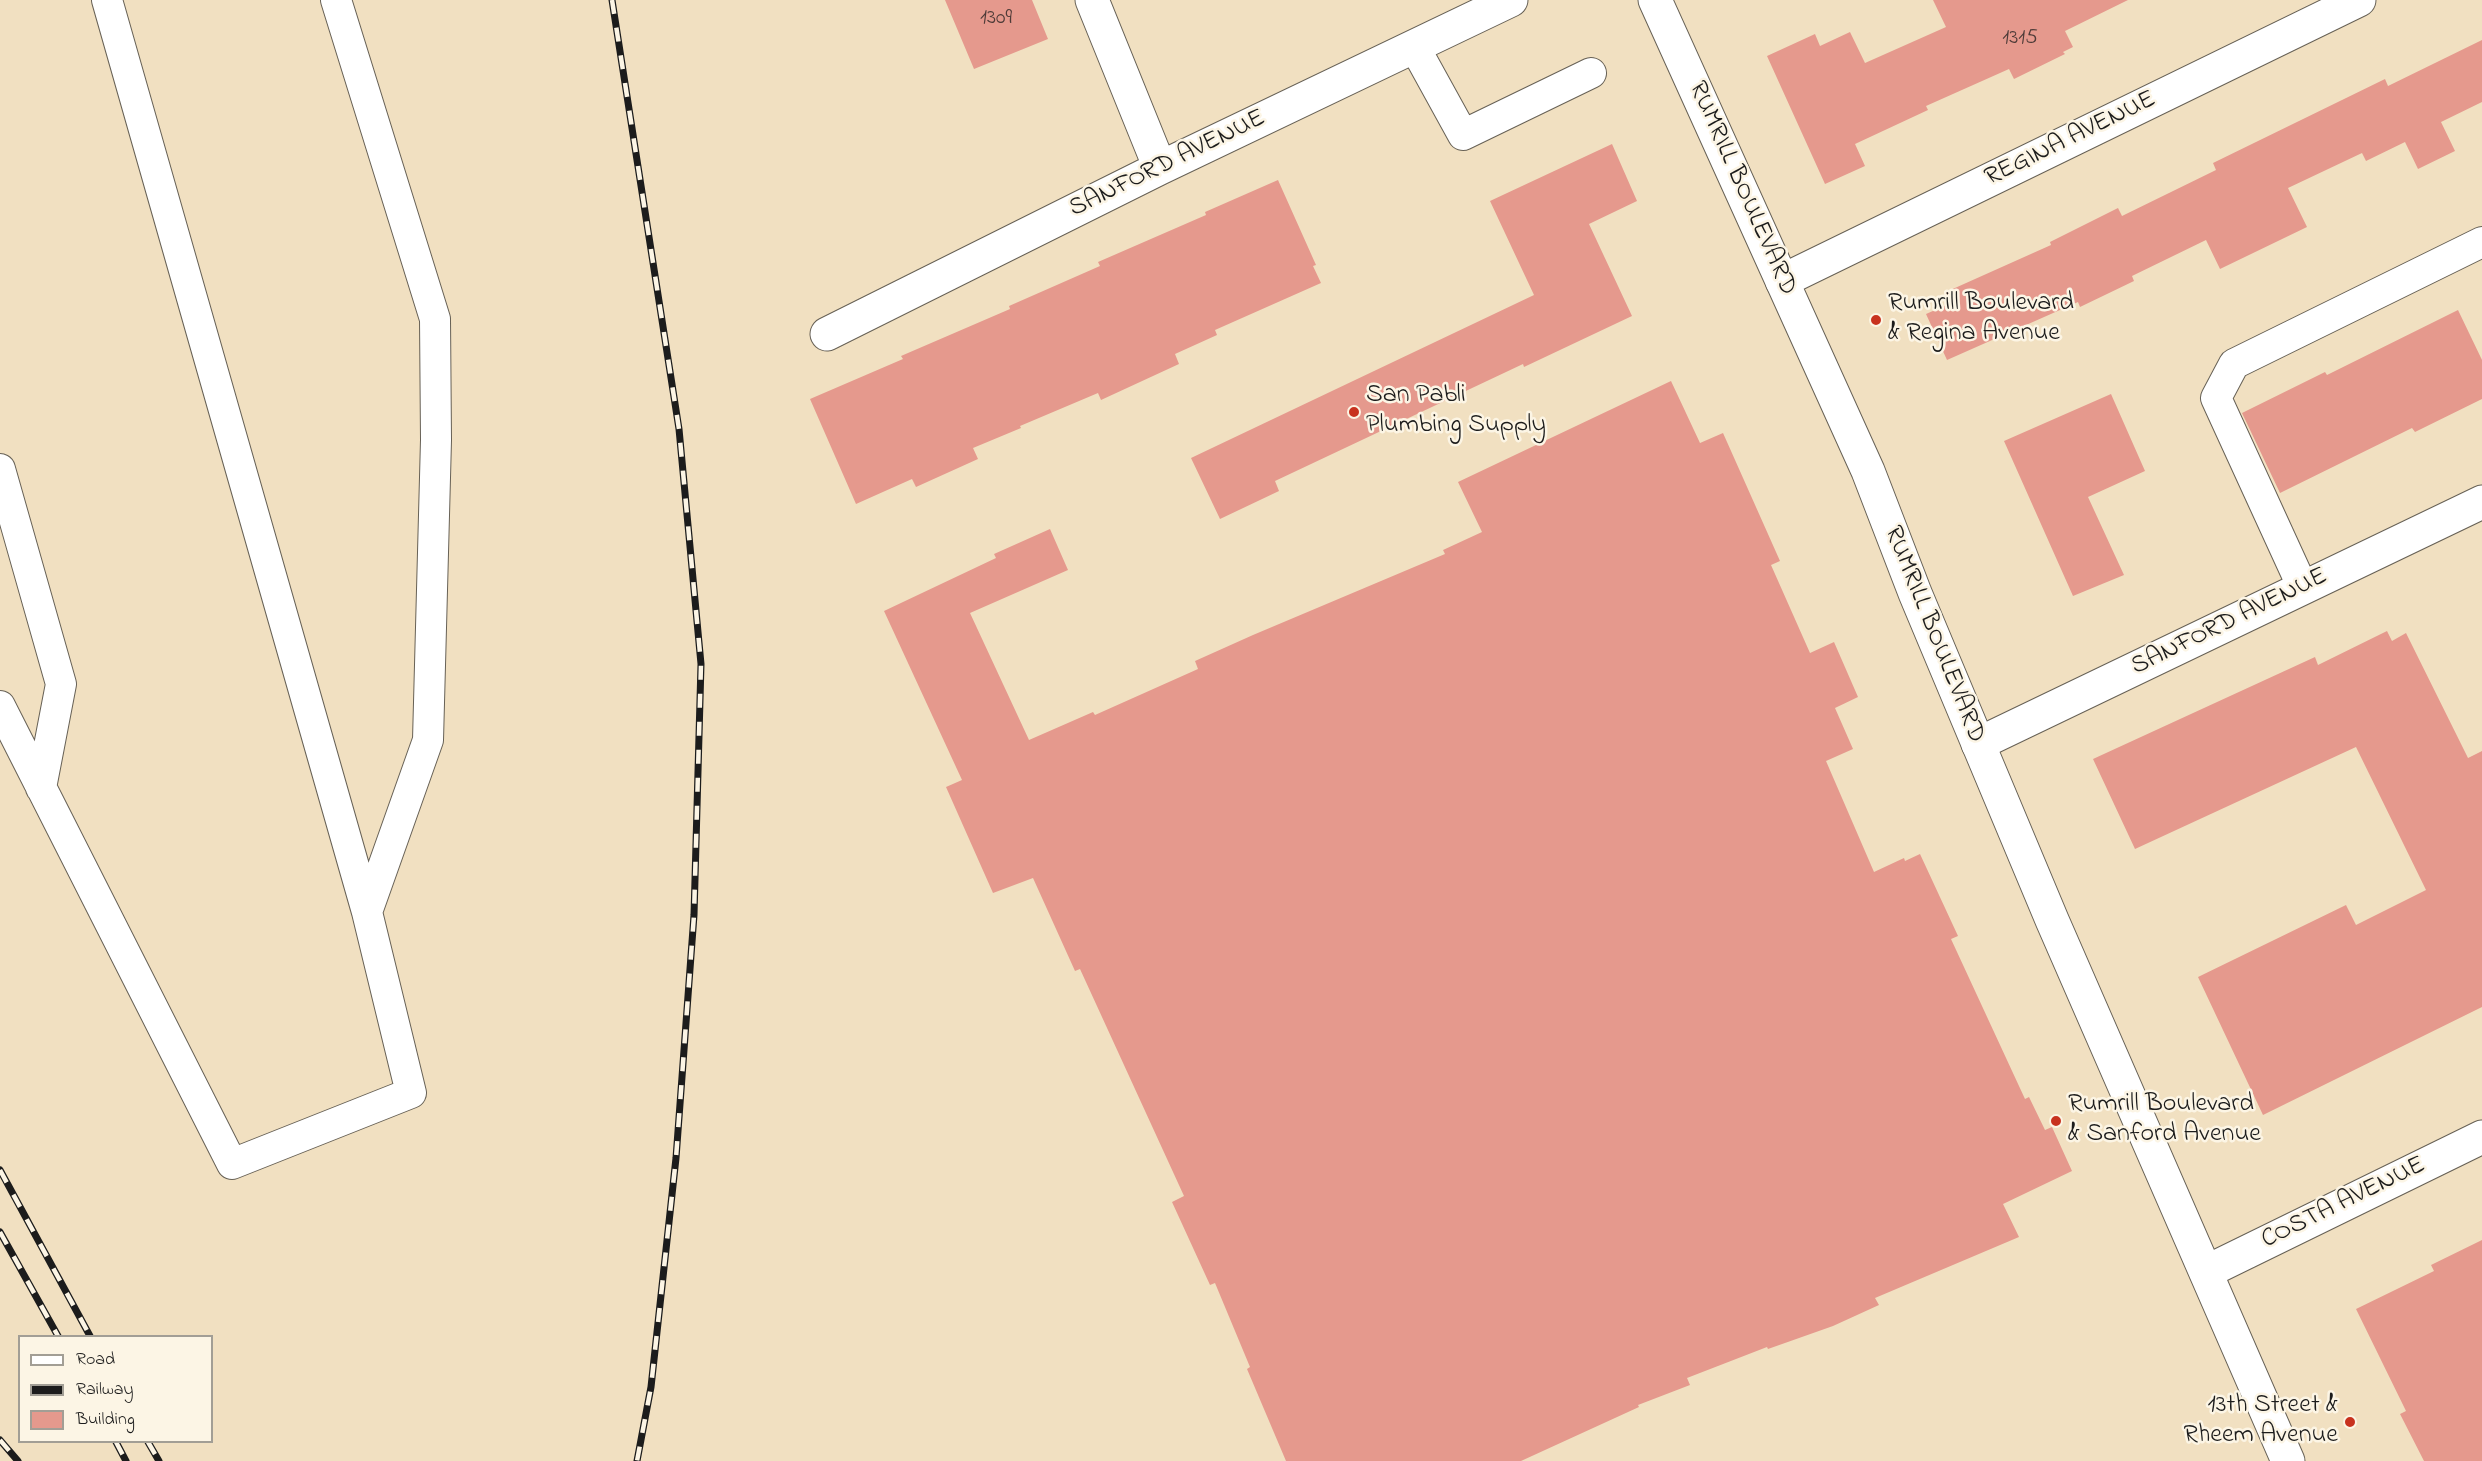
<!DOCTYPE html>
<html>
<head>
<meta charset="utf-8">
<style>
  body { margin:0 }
  #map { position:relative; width:2482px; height:1461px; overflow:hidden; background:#f1e0c1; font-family:"Indie Flower",sans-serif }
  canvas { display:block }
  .legend { position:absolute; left:18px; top:1335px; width:195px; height:108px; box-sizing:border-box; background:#fcf5e5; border:2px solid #a29e95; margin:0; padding:8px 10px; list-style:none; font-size:18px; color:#1c1c1c }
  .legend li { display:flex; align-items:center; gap:12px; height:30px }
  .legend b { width:30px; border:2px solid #a29e95 }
</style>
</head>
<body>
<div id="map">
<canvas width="2482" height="1461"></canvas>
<ul class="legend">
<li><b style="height:8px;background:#fff"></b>Road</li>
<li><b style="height:8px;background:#1c1c1c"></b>Railway</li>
<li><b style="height:16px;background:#e5998d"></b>Building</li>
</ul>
</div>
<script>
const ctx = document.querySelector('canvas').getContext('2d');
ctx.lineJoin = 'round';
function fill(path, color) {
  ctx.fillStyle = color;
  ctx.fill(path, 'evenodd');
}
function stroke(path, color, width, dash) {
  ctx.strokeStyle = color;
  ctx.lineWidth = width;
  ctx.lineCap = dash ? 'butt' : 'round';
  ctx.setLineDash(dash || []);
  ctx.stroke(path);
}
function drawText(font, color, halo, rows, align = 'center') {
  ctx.font = font + ' "Indie Flower",sans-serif';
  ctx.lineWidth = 5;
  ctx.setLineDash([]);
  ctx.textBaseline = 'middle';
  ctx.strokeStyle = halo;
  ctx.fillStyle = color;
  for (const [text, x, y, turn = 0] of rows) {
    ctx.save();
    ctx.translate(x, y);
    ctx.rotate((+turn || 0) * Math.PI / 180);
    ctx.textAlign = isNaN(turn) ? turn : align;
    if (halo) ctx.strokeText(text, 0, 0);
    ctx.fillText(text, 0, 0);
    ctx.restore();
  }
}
fill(new Path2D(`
  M 945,0 L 1032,0 L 1048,39 L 974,69 Z
  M 1933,0 L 2128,0 L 2065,31 L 2073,47 L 2063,52 L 2065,54 L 2014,79 L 2009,69 L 1926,106 L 1928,110 L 1855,144 L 1865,166 L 1825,184 L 1767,56 L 1815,34 L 1820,46 L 1850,32 L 1865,63 L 1946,27 Z
  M 2482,40 L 2482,102 L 2441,122 L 2455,151 L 2418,169 L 2405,142 L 2366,161 L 2362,153 L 2288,188 L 2307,227 L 2220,269 L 2206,240 L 2132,276 L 2134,281 L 2080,307 L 2078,302 L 1947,360 L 1926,314 L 1951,303 L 1946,292 L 2051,245 L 2050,242 L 2118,208 L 2122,216 L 2216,170 L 2213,163 L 2385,79 L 2388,86 Z
  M 1612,144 L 1637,201 L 1589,224 L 1632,316 L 1524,367 L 1523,364 L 1275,481 L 1279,491 L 1220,519 L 1191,458 L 1534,295 L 1490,201 Z
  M 1278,180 L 1316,265 L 1313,266 L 1321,283 L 1215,330 L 1217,335 L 1175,354 L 1179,364 L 1101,400 L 1098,393 L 1020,426 L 1021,428 L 973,448 L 978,459 L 916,487 L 912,479 L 856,504 L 810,399 L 903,359 L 901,356 L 1010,309 L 1009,306 L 1100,266 L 1098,262 L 1206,215 L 1205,212 Z
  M 2458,310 L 2482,360 L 2482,399 L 2415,432 L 2412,428 L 2280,493 L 2242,413 L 2325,372 L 2327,375 Z
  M 1671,381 L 1700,443 L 1723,433 L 1780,561 L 1771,565 L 1810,653 L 1834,642 L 1858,697 L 1835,708 L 1853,749 L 1826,761 L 1874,872 L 1904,858 L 1905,861 L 1920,854 L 1958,936 L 1951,939 L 2025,1099 L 2029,1097 L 2045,1130 L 2052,1127 L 2072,1171 L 2003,1204 L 2019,1237 L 1875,1298 L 1879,1305 L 1833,1326 L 1768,1349 L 1767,1347 L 1687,1378 L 1690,1385 L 1638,1405 L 1639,1407 L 1521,1461 L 1286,1461 L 1247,1369 L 1250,1367 L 1215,1283 L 1210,1285 L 1172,1202 L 1184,1196 L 1080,969 L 1075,971 L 1033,878 L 993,893 L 946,787 L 962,780 L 884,611 L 996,558 L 994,554 L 1050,529 L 1068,570 L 970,613 L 1029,740 L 1093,712 L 1095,715 L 1198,669 L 1195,661 L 1253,635 L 1445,554 L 1443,550 L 1482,532 L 1458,482 Z
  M 2111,394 L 2145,471 L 2088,497 L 2124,575 L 2073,596 L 2004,441 Z
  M 2387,631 L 2392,641 L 2406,633 L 2468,758 L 2482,751 L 2482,1007 L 2263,1115 L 2198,977 L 2346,905 L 2356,925 L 2426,890 L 2356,747 L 2135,849 L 2093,759 L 2315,657 L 2318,665 Z
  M 2482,1240 L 2482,1461 L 2424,1461 L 2400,1414 L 2406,1411 L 2356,1309 L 2434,1271 L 2431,1265 Z`), '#e5998d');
const lane = new Path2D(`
  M 336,0 L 435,319 L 436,440 L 428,740 L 367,912
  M 1414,46 L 1463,135 L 1591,73
  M 0,469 L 61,684 L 41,788
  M 2303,588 L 2216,398 L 2234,364 L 2482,242
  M 0,706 L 232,1164 L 411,1093 L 367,912 L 107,0`);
const street = new Path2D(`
  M 1092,0 L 1160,168
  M 1782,281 L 2359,0
  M 827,334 L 1160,168 L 1511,0
  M 1978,744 L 2482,502
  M 2206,1272 L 2482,1137`);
const secondary = new Path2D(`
  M 1655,0 L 1868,471 L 1915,593 L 2052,920 L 2288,1461`);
stroke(lane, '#676156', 32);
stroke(street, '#676156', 35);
stroke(secondary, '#676156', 35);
stroke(lane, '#fff', 30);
stroke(street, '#fff', 33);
stroke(secondary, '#fff', 33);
const rail = new Path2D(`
  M 612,0 L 679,429 L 701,664 L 694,915 L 676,1158 L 651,1387 L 637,1461
  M 0,1170 L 90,1336
  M 0,1232 L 58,1336
  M 0,1440 L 18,1461
  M 116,1442 L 126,1461
  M 148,1442 L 159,1461`);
stroke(rail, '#1c1c1c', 7);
stroke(rail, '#fcf5e5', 4.5, [14]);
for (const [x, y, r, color] of [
  [1876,320,6,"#c8321e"],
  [1354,412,6,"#c8321e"],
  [2056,1121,6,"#c8321e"],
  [2350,1422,6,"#c8321e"]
]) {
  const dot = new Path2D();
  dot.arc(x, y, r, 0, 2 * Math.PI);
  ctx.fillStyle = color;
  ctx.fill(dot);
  stroke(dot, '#fcf5e5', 2);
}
drawText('22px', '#4e3b38', null, [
  ["1309",996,19],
  ["1315",2020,39]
]);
drawText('26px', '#1c1c1c', '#fcf5e5', [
  ["REGINA AVENUE",2071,140,-26],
  ["SANFORD AVENUE",1168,165,-26],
  ["RUMRILL BOULEVARD",1741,189,66],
  ["SANFORD AVENUE",2230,623,-26],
  ["RUMRILL BOULEVARD",1933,635,68],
  ["COSTA AVENUE",2344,1204,-26]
]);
drawText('26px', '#1c1c1c', '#fcf5e5', [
  ["Rumrill Boulevard",1888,305],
  ["& Regina Avenue",1888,335],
  ["San Pabli",1366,397],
  ["Plumbing Supply",1366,427],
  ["Rumrill Boulevard",2068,1106],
  ["& Sanford Avenue",2068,1136],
  ["13th Street &",2338,1407,"right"],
  ["Rheem Avenue",2338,1437,"right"]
], 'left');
</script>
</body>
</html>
